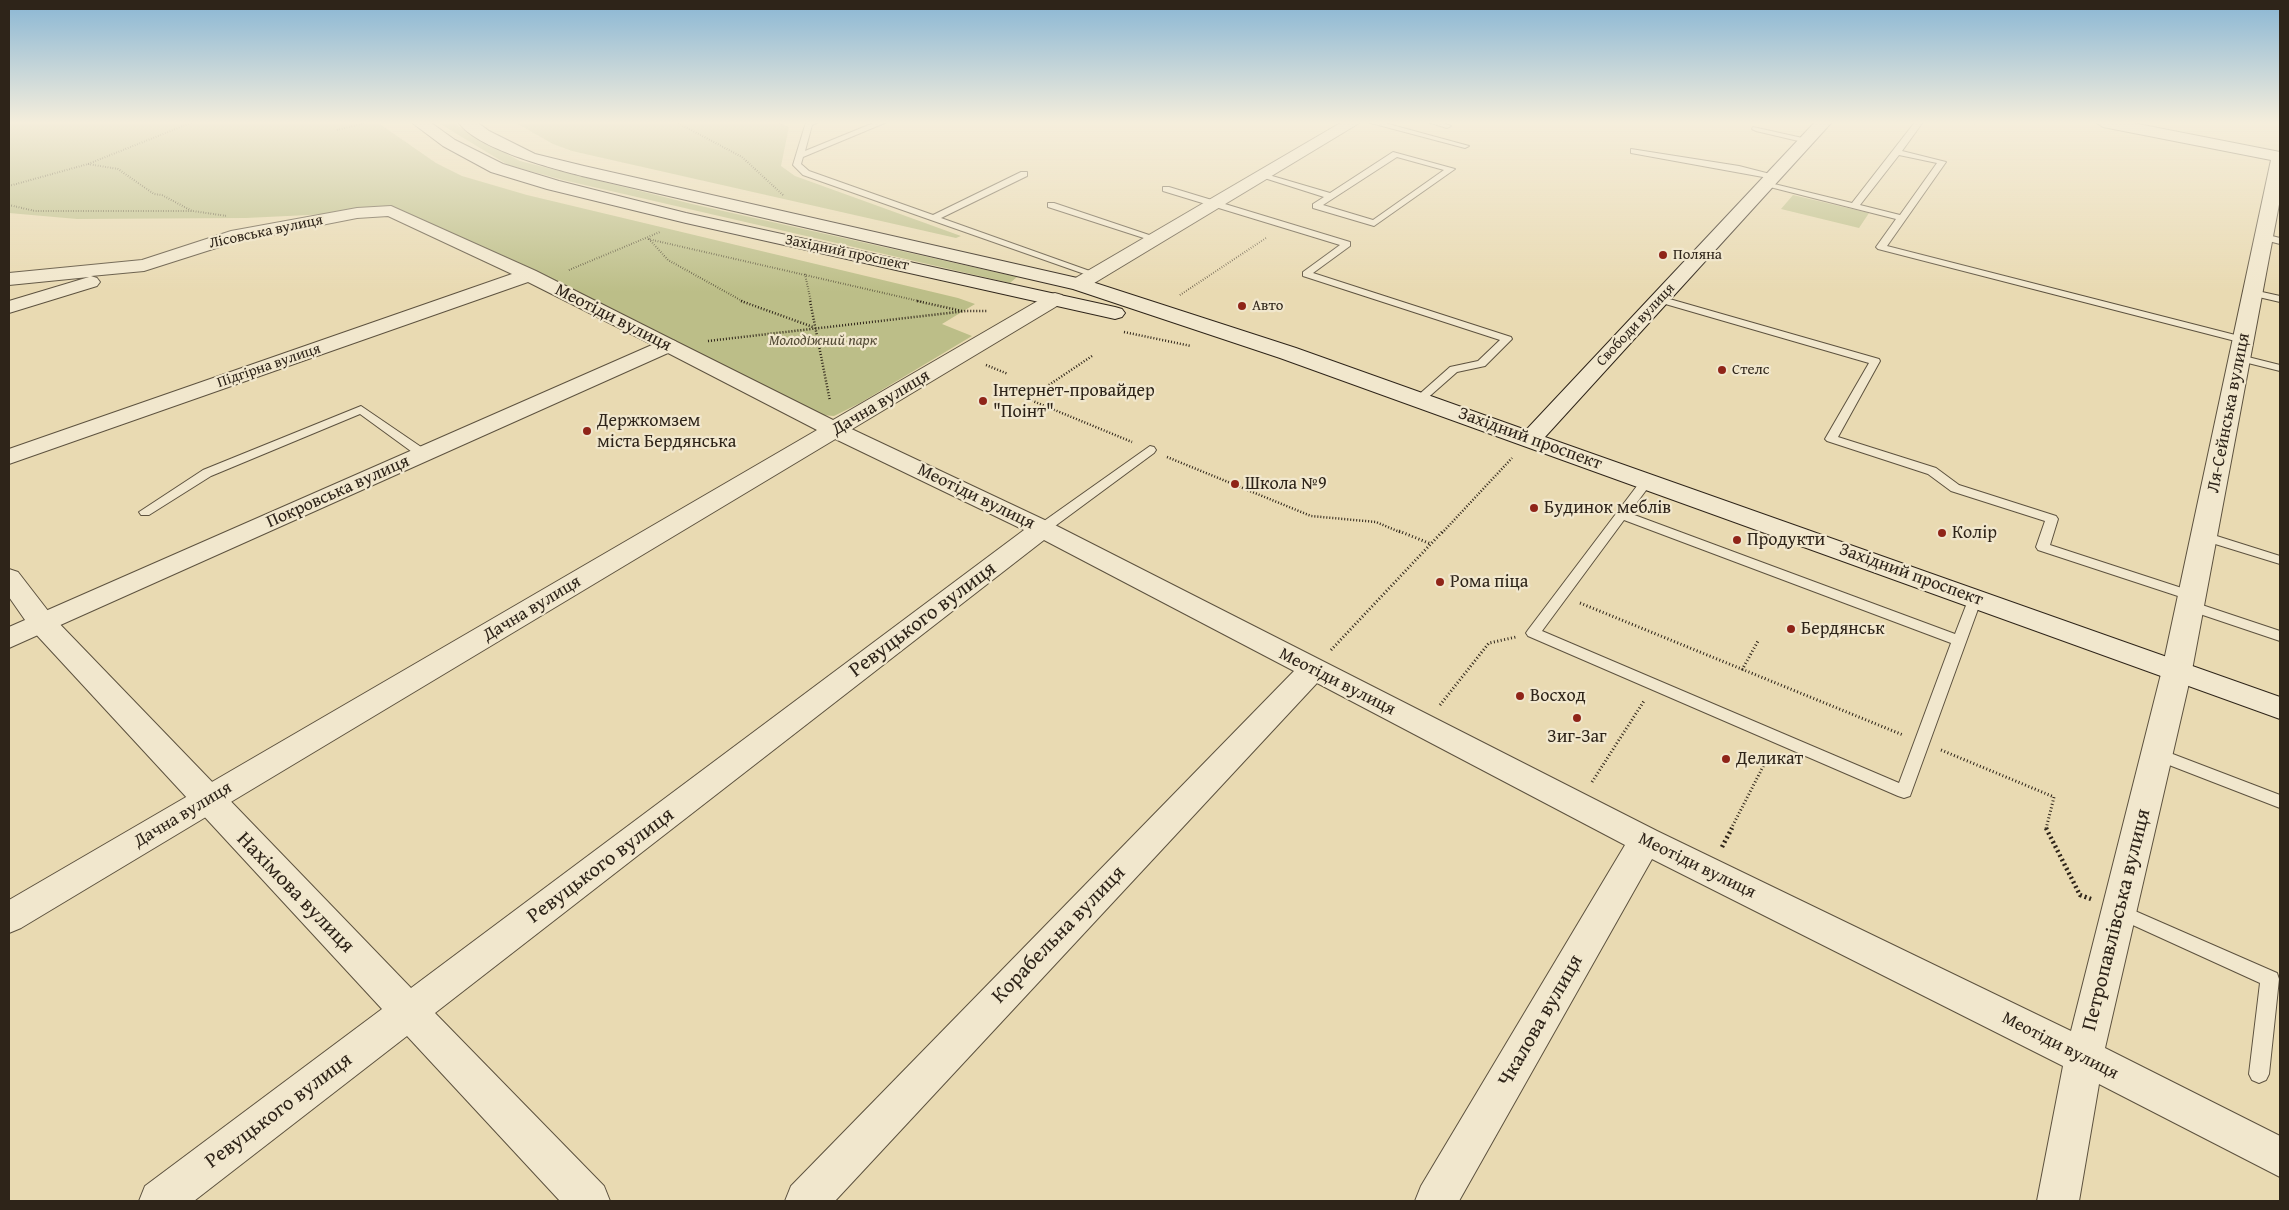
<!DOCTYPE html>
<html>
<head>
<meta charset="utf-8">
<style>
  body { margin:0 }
  #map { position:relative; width:2289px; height:1210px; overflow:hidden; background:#e9dab2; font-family:"Gentium Book Plus",serif }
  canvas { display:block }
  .frame { position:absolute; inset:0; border:10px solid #2e2419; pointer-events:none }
</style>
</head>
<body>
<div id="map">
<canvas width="2289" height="1210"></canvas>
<div class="frame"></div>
</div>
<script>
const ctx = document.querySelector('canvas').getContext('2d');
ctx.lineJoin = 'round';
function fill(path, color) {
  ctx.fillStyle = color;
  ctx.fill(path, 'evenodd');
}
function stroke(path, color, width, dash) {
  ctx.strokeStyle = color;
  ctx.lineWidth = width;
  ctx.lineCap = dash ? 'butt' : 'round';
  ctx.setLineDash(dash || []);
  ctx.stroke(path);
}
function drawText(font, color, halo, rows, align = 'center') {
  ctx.font = font + ' "Gentium Book Plus",serif';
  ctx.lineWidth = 4.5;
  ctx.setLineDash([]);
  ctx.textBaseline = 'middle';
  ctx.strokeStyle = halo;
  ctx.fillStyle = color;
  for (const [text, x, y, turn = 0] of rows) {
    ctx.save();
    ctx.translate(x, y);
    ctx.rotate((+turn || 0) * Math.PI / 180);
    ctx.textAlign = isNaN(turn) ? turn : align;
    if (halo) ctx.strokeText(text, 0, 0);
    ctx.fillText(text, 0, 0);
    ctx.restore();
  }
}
fill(new Path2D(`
  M 9,122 L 377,122 L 436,163 L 462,176 L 527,195 L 958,298 L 975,304 L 942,324 L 972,336 L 860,403 L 834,416 L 808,414 L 391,211 L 246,218 L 77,219 L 9,213 Z
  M 437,122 L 452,122 L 474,136 L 520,161 L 692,204 L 1017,277 L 1010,283 L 563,180 L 508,165 Z
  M 514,122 L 776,122 L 789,127 L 781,166 L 795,176 L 961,236 L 956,238 L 572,151 L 553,144 Z
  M 1793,195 L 1869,213 L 1859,228 L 1781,209 Z`), '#bcbe88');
const service = new Path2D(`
  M 806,122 L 819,122 L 812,125 L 805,151 L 876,122 L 887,122 L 803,157 L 801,164 L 809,171 L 933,215 L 1021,172 L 1027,172 L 1027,176 L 941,218 L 1101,275 L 1099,277 L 1093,277 L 803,175 L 793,165 Z
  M 1367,122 L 1381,122 L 1469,146 L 1465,148 Z
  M 1427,122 L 1441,122 L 1451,126 L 1447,128 Z
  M 1915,122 L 1923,122 L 1902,151 L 1946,162 L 1887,246 L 2247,338 L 2248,340 L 2243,343 L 1878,249 L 1876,247 L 1896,219 L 1762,185 L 1766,182 L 1852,203 ZM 1899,155 L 1937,163 L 1900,215 L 1860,205 Z
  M 1753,127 L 1807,139 L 1811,141 L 1807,143 L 1756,131 L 1752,129 Z
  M 1631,149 L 1739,166 L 1778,176 L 1774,179 L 1631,153 Z
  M 1393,152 L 1455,169 L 1374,226 L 1313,208 L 1313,204 L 1324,197 L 1258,176 L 1262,173 L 1330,193 ZM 1397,157 L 1444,170 L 1373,220 L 1323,205 Z
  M 1163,187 L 1169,187 L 1350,242 L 1350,246 L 1313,273 L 1511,337 L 1512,339 L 1485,366 L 1457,372 L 1423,402 L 1415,402 L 1413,400 L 1415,398 L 1450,367 L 1478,361 L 1500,340 L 1303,276 L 1303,272 L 1340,245 L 1163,191 Z
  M 1048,203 L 1054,203 L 1161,239 L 1153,241 L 1048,207 Z
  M 2264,234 L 2280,238 L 2280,244 L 2261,239 L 2259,237 Z
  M 2253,290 L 2280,296 L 2280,302 L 2250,295 L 2248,293 Z
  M 1659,296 L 1879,359 L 1880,361 L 1838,437 L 1936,468 L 1959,485 L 2056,516 L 2058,519 L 2050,545 L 2197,593 L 2199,596 L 2197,599 L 2187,599 L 2038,550 L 2036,547 L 2045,521 L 1951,491 L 1928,474 L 1827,441 L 1825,439 L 1869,363 L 1655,301 L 1655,297 Z
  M 2240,355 L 2280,365 L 2280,371 L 2236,360 L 2235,358 Z
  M 361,406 L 427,451 L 429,454 L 427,457 L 419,457 L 360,414 L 211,476 L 149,515 L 141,515 L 139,512 L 203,470 Z
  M 1150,446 L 1154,447 L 1156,450 L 1154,453 L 1047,532 L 1037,532 L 1036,529 L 1037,526 Z
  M 1647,477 L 1653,481 L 1629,513 L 1955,634 L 1970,595 L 1980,595 L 1982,598 L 1910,796 L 1904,798 L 1898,796 L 1528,636 L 1526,633 L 1528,630 L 1643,478 ZM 1624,520 L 1951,643 L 1899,783 L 1542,631 Z
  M 2204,532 L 2280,556 L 2280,564 L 2199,539 L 2198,536 L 2199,533 Z
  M 2190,601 L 2280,631 L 2280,641 L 2185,609 L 2183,606 Z
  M 2157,748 L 2280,795 L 2280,808 L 2151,758 L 2149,754 L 2151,750 Z
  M 2119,904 L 2277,973 L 2279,979 L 2269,1074 L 2266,1080 L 2259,1083 L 2252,1080 L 2249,1074 L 2260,983 L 2113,916 L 2110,911 L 2113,906 Z`);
const minor = new Path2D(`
  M 1342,122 L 1361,122 L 1086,288 L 1079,290 L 1072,288 L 1069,284 L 1072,280 Z
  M 2095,122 L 2128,122 L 2280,152 L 2280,199 L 2192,670 L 2105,1048 L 2280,1136 L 2280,1177 L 2099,1084 L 2079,1201 L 2037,1201 L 2063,1066 L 1652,859 L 1459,1201 L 1415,1201 L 1421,1186 L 1625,845 L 1317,683 L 835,1201 L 785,1201 L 791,1186 L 1294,671 L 1044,540 L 435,1013 L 604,1186 L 610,1201 L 560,1201 L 407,1036 L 194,1201 L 139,1201 L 145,1186 L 382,1009 L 32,630 L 9,597 L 9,569 L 18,572 L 52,616 L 411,988 L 1024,530 L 827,435 L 823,430 L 827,425 L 835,423 L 843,425 L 1051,523 L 1657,831 L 2071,1031 L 2162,670 L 2271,160 L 2103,127 Z
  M 391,206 L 536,271 L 675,341 L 679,345 L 675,349 L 668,351 L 661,349 L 528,282 L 9,464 L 9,449 L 512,274 L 388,216 L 357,218 L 235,242 L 144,271 L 91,276 L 97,278 L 100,282 L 97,286 L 9,313 L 9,301 L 89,277 L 9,285 L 9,273 L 142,260 L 231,231 L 357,208 Z`);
const tertiary = new Path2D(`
  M 1055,293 L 1062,295 L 1065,299 L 1062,303 L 21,928 L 9,933 L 9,900 L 817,430 L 668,353 L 9,648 L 9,627 L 661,341 L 668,339 L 675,341 L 833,420 L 1048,295 Z`);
const secondary = new Path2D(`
  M 411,122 L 430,122 L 455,140 L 503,164 L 559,181 L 686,213 L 1115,307 L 1122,309 L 1125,313 L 1122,317 L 1115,319 L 686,223 L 547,189 L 491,172 L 443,146 Z
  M 458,122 L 477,122 L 489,131 L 535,154 L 584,166 L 1086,280 L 1296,348 L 1526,430 L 1815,122 L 1832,122 L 1545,437 L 2280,697 L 2280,719 L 1280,358 L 1073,289 L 582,176 C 551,168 477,149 458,122 Z`);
stroke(service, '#5d523f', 2);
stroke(minor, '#5d523f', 2);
stroke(tertiary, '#5d523f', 2);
stroke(secondary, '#2e2419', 2);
stroke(new Path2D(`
  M 676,122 L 742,157 L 783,195
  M 1974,124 L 1975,122
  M 337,130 L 369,122
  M 88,164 L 118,169 L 154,194 L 162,195 L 192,211
  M 9,186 L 88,164 L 193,122
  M 9,205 L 35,211 L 193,211 L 227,216
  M 648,239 L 923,302
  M 649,239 L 668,260 L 744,302
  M 569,270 L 660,232
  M 805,274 L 811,302
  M 1180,295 L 1266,238`), '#2e2419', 2, [0.5, 2]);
stroke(new Path2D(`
  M 741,301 L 813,327
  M 810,301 L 830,401
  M 917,301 L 962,311
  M 1124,332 L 1191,346
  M 708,341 L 966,311 L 988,311
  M 1092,356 L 1028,399 L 1132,442
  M 986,365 L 1008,374
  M 1167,457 L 1311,516 L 1376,522 L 1402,533
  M 1442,533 L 1512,458`), '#2e2419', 2.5, [1, 2]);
stroke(new Path2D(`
  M 1399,531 L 1431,544
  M 1580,603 L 1903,735
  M 1331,650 L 1443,531
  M 1742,670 L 1758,641
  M 1440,705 L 1489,643 L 1516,637
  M 1941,750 L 2054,797 L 2046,829
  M 1592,782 L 1644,701
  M 1731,829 L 1769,755`), '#2e2419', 3, [1, 2.5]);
stroke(new Path2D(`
  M 2046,828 L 2080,895 L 2091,899
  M 1722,847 L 1732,828`), '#2e2419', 4.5, [2, 3]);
fill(service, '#f1e7cd');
fill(minor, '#f1e7cd');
fill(tertiary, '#f1e7cd');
fill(secondary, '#f1e7cd');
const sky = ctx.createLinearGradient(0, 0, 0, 292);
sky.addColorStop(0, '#89b6d4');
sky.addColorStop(0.42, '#f5eedc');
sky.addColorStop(1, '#f5eedc00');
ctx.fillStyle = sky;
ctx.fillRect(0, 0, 2289, 292);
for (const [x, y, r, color] of [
  [1663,255,5,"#8f2418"],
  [1242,306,5,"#8f2418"],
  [1722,370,5,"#8f2418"],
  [983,401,5,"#8f2418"],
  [587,431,5,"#8f2418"],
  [1235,484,5,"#8f2418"],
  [1534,508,5,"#8f2418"],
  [1942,533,5,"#8f2418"],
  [1737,540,5,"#8f2418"],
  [1440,582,5,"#8f2418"],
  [1791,629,5,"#8f2418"],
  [1520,696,5,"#8f2418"],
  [1577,718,5,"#8f2418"],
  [1726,759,5,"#8f2418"]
]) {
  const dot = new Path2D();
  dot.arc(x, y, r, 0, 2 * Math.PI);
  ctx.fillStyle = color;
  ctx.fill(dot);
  stroke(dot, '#f1e7cd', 2);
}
drawText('15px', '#2e2419', '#f1e7cd', [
  ["Лісовська вулиця",266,232,-12],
  ["Західний проспект",847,253,12],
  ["Свободи вулиця",1636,325,-47],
  ["Підгірна вулиця",269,366,-19]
]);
drawText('15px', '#2e2419', '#f1e7cd', [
  ["Поляна",1673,255],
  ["Авто",1252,306],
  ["Стелс",1732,370]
], 'left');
drawText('italic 15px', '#524a35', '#f1e7cd', [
  ["Молодіжний парк",823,341]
]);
drawText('18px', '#2e2419', '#f1e7cd', [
  ["Меотіди вулиця",613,318,27],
  ["Дачна вулиця",881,403,-31],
  ["Ля-Сейнська вулиця",2229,413,-79],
  ["Західний проспект",1530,439,20],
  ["Покровська вулиця",338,492,-24],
  ["Меотіди вулиця",976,497,26],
  ["Західний проспект",1911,575,20],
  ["Дачна вулиця",532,609,-31],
  ["Меотіди вулиця",1337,682,27],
  ["Дачна вулиця",183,815,-31],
  ["Меотіди вулиця",1697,866,26],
  ["Меотіди вулиця",2060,1046,27]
]);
drawText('18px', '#2e2419', '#f1e7cd', [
  ["Інтернет-провайдер",993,391],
  ["\"Поінт\"",993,412],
  ["Держкомзем",597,421],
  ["міста Бердянська",597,442],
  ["Школа №9",1245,484],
  ["Будинок меблів",1544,508],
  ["Колір",1952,533],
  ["Продукти",1747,540],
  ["Рома піца",1450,582],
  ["Бердянськ",1801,629],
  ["Восход",1530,696],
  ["Зиг-Заг",1577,737,"center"],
  ["Деликат",1736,759]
], 'left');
drawText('21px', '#2e2419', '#f1e7cd', [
  ["Ревуцького вулиця",923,620,-37],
  ["Ревуцького вулиця",601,866,-37],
  ["Нахімова вулиця",295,893,46],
  ["Петропавлівська вулиця",2117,920,-76],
  ["Корабельна вулиця",1059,935,-46],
  ["Чкалова вулиця",1541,1021,-60],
  ["Ревуцького вулиця",279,1111,-37]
]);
</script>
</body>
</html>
